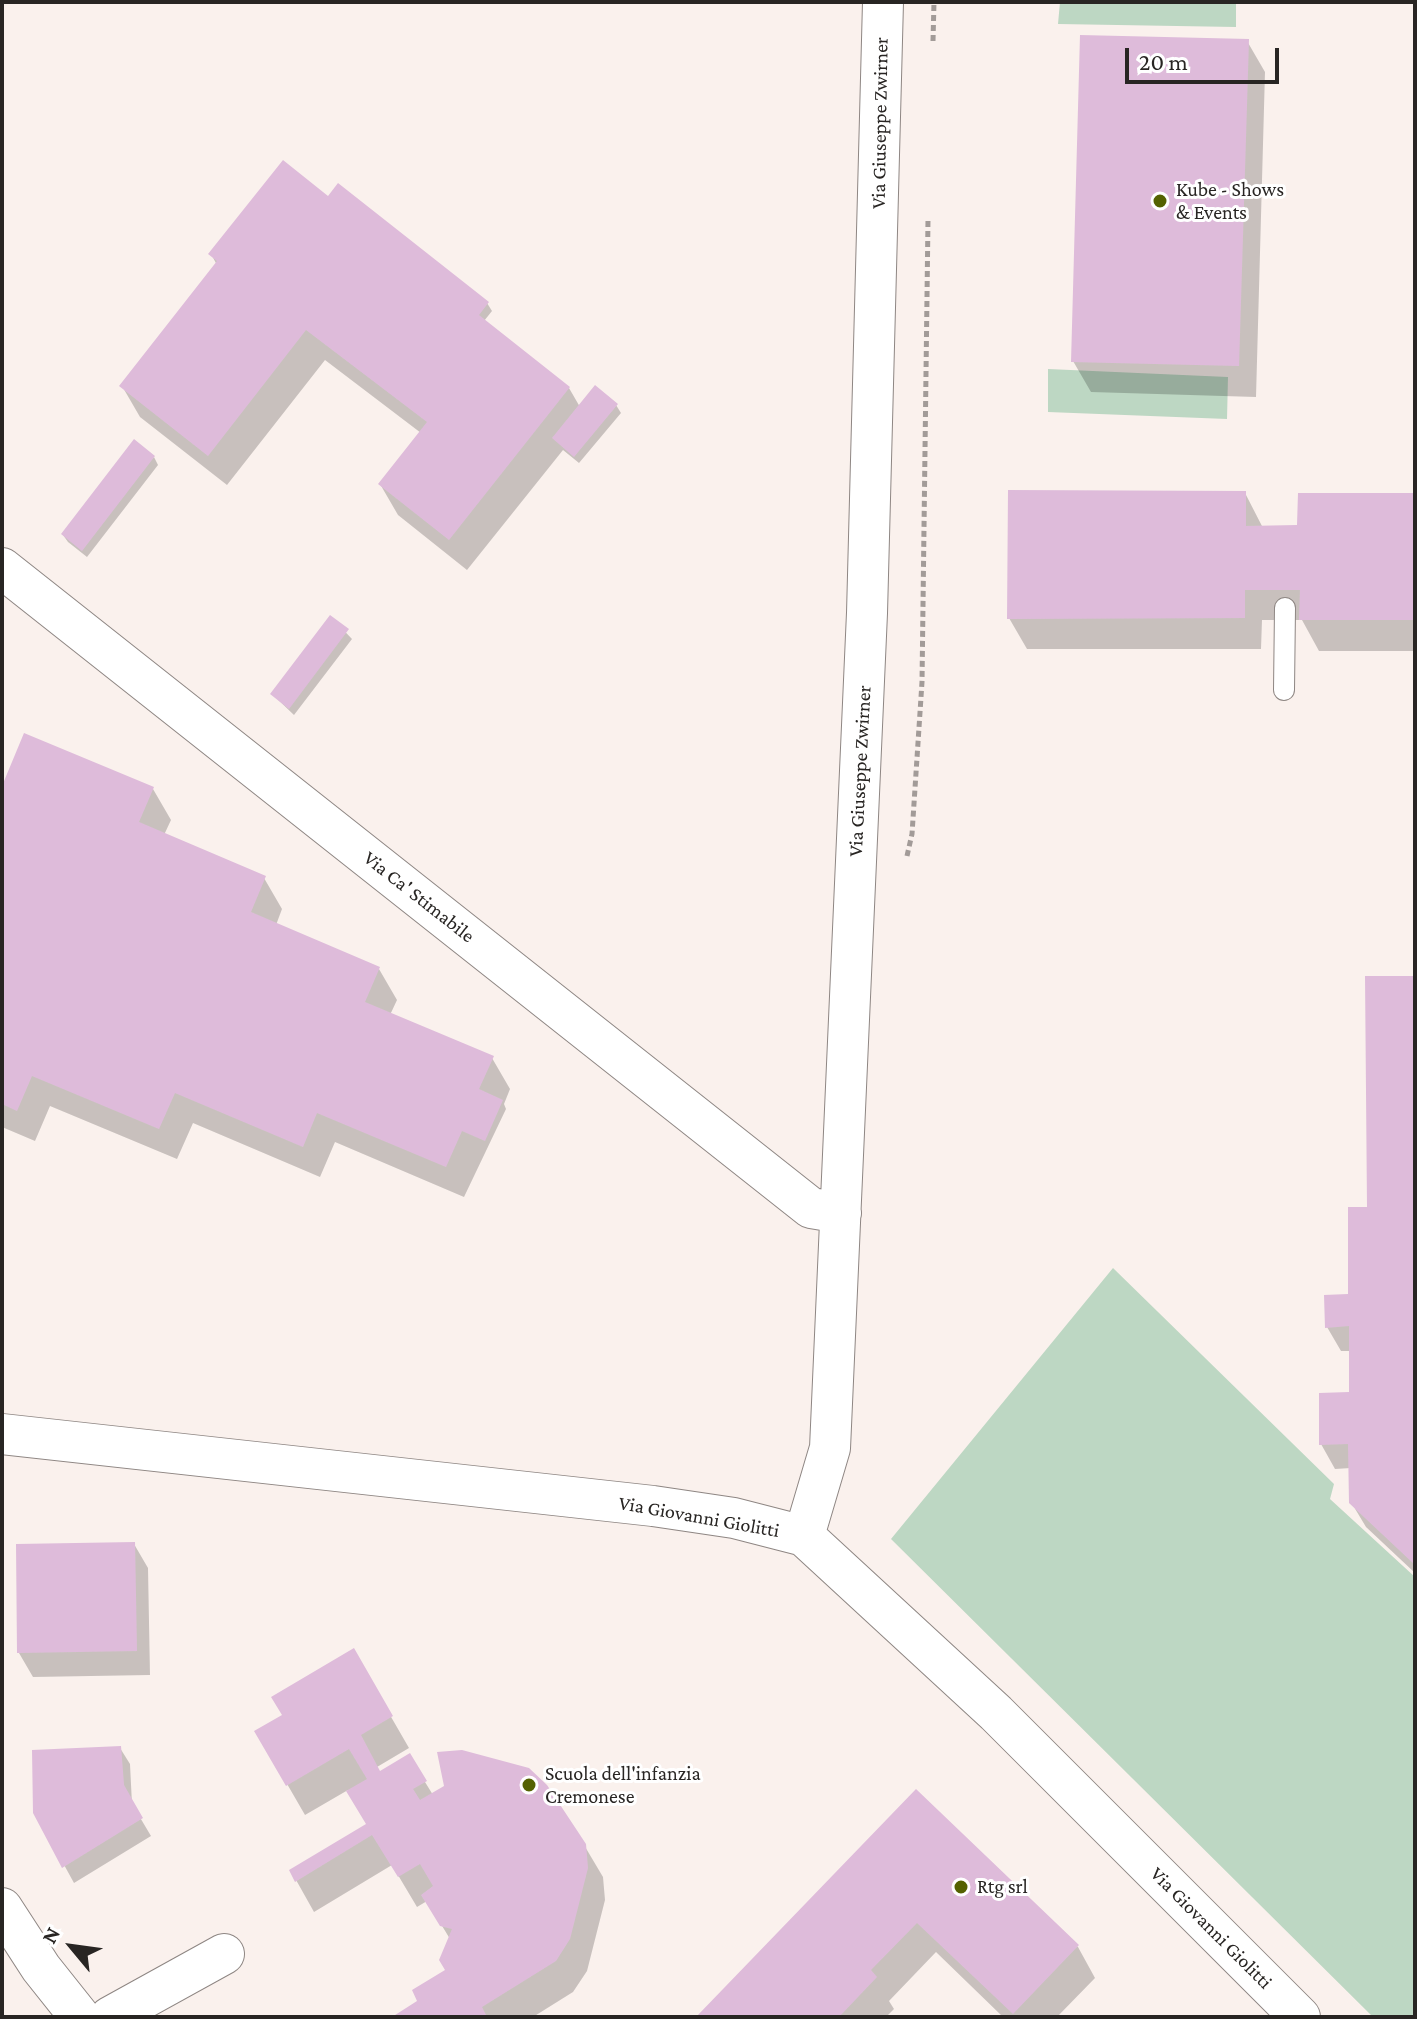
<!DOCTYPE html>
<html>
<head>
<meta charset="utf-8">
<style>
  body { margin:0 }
  #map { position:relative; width:1417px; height:2019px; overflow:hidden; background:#faf1ed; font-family:"Crimson Pro",serif }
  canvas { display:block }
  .frame { position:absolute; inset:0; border:4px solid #282523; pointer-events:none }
  .north { position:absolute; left:32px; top:1907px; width:80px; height:80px; -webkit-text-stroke:6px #fff; paint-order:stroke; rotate:299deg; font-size:22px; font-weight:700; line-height:32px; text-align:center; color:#282523 }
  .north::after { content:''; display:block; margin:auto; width:28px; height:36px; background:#282523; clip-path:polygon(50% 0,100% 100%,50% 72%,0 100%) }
  .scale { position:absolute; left:1125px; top:48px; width:154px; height:36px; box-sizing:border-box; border:4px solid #282523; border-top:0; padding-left:10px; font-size:24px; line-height:28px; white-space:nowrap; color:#282523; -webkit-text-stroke:6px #fff; paint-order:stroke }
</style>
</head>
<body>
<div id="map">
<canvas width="1417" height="2019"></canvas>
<div class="frame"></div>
<div class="north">N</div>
<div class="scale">20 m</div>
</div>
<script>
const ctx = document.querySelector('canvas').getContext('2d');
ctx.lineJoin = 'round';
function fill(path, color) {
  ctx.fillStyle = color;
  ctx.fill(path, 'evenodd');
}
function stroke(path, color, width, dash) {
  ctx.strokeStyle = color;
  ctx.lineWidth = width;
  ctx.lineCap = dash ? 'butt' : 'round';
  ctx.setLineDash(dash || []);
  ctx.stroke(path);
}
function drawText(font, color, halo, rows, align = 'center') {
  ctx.font = font + ' "Crimson Pro",serif';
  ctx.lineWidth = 6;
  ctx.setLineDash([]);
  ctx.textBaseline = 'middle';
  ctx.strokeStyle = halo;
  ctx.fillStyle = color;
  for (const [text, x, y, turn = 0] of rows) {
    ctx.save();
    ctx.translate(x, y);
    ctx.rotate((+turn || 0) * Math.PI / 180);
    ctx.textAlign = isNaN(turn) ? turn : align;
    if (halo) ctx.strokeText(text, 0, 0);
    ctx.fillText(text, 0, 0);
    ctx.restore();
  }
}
fill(new Path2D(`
  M 1060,2 L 1236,2 L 1236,27 L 1058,24 Z
  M 1048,369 L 1228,377 L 1227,419 L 1048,412 Z
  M 1113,1268 L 1334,1484 L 1330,1499 L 1415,1577 L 1415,2017 L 1373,2017 L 891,1539 Z`), '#bdd7c3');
fill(new Path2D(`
  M 1247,41 L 1265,72 L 1256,397 L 1091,392 L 1073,361 Z
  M 334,204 L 487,303 L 492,311 L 484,321 L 569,388 L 580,407 L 616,405 L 621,413 L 579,463 L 563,450 L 467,570 L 398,515 L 380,484 L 421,433 L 325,360 L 227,485 L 140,417 L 122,386 L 217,265 L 211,254 Z
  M 154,457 L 158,465 L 87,557 L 68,542 L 63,535 Z
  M 1245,493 L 1263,528 L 1299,527 L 1415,495 L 1415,651 L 1319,651 L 1302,620 L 1262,620 L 1261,649 L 1027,649 L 1009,618 Z
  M 331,617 L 352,639 L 294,715 L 272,694 Z
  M 153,789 L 171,820 L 164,835 L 264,878 L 282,909 L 276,925 L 379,969 L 397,1000 L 390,1015 L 492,1058 L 510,1089 L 504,1104 L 506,1109 L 464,1197 L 335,1142 L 320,1177 L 193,1123 L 177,1159 L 50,1106 L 35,1141 L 2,1127 L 2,791 Z
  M 1415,978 L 1415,1573 L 1366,1527 L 1351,1502 L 1351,1468 L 1335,1469 L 1321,1444 L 1351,1394 L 1351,1351 L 1341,1351 L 1327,1327 L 1350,1296 Z
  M 134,1544 L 148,1568 L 150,1675 L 33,1677 L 19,1653 Z
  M 353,1651 L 409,1748 L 377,1767 L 380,1773 L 409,1756 L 433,1795 L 584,1845 L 603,1877 L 605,1900 L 587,1971 L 573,1992 L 533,2017 L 396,2017 L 420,2002 L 448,1971 L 450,1939 L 427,1901 L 417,1907 L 392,1865 L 314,1912 L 291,1871 L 369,1825 L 348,1790 L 305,1815 L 257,1732 L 284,1716 Z
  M 120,1748 L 130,1764 L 132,1804 L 151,1836 L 74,1883 L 35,1812 Z
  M 916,1791 L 1078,1947 L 1095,1978 L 1057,2017 L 1003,2017 L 936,1952 L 889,2001 L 894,2009 L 886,2017 L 699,2017 Z`), '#0003');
fill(new Path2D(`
  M 1080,35 L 1249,39 L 1239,366 L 1071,362 Z
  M 283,160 L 328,196 L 338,183 L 489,302 L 479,315 L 570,387 L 449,540 L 378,484 L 427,422 L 306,330 L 208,456 L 119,386 L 217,261 L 208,254 Z
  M 595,385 L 618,404 L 574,457 L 552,438 Z
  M 134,439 L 155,456 L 82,551 L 61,534 Z
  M 1008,490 L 1246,491 L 1246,526 L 1297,525 L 1298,493 L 1415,493 L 1415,620 L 1299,620 L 1300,590 L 1245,590 L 1245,618 L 1007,619 Z
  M 330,615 L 349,629 L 289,709 L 270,694 Z
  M 24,733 L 154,787 L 139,822 L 266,876 L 251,912 L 380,967 L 365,1002 L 494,1056 L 479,1089 L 503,1100 L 485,1141 L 462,1131 L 446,1167 L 317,1113 L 303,1147 L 175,1093 L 159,1129 L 32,1076 L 17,1111 L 2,1104 L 2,786 Z
  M 1365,976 L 1415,976 L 1415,1565 L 1349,1503 L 1348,1444 L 1319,1445 L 1319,1393 L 1349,1392 L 1349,1326 L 1325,1328 L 1324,1295 L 1348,1294 L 1348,1207 L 1367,1207 Z
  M 135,1542 L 137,1651 L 17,1653 L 16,1544 Z
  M 354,1648 L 393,1716 L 361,1735 L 380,1771 L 410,1753 L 427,1781 L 413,1789 L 420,1800 L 444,1786 L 437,1752 L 462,1750 L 529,1768 L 547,1785 L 586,1844 L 588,1868 L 570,1939 L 556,1961 L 482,2007 L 487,2017 L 392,2017 L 417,2001 L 412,1990 L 445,1970 L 439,1960 L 452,1929 L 440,1926 L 421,1895 L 433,1886 L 420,1864 L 398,1877 L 372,1835 L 295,1882 L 289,1870 L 366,1824 L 346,1791 L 367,1779 L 349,1749 L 286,1786 L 254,1731 L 282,1715 L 271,1697 Z
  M 121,1746 L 124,1785 L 143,1818 L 62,1868 L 33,1813 L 32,1750 Z
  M 916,1789 L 1079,1945 L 1013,2014 L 917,1923 L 871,1970 L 877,1977 L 839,2017 L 696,2017 Z`), '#debbda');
const service = new Path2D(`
  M 1284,690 L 1285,608`);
const minor = new Path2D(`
  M 2,568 L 811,1208 L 841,1213
  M 2,1434 L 653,1506 L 734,1518 L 804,1536 L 996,1713 L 1300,2017
  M 804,1536 L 830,1448 L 867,613 L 883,2
  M 2,1908 L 41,1968 L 80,2017
  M 110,2017 L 224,1954`);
stroke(service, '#8e8683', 22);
stroke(minor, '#8e8683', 42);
stroke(new Path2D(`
  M 933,41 L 934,2
  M 907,856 L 912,834 L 922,682 L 928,219`), '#a29b98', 5, [6, 4]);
stroke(service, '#fff', 20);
stroke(minor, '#fff', 40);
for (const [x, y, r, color] of [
  [1160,201,8,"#546101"],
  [529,1785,8,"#546101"],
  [961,1887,8,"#546101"]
]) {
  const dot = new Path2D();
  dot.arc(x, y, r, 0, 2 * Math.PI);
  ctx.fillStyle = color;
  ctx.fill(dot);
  stroke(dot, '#fff', 3);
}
drawText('20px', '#282523', '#fff', [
  ["Via Giuseppe Zwirner",880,123,-89],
  ["Via Giuseppe Zwirner",860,771,-87],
  ["Via Ca' Stimabile",419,897,38],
  ["Via Giovanni Giolitti",699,1517,10],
  ["Via Giovanni Giolitti",1211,1928,45]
]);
drawText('20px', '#282523', '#fff', [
  ["Kube - Shows",1176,190],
  ["& Events",1176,213],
  ["Scuola dell'infanzia",545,1774],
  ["Cremonese",545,1797],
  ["Rtg srl",977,1887]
], 'left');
</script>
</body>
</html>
